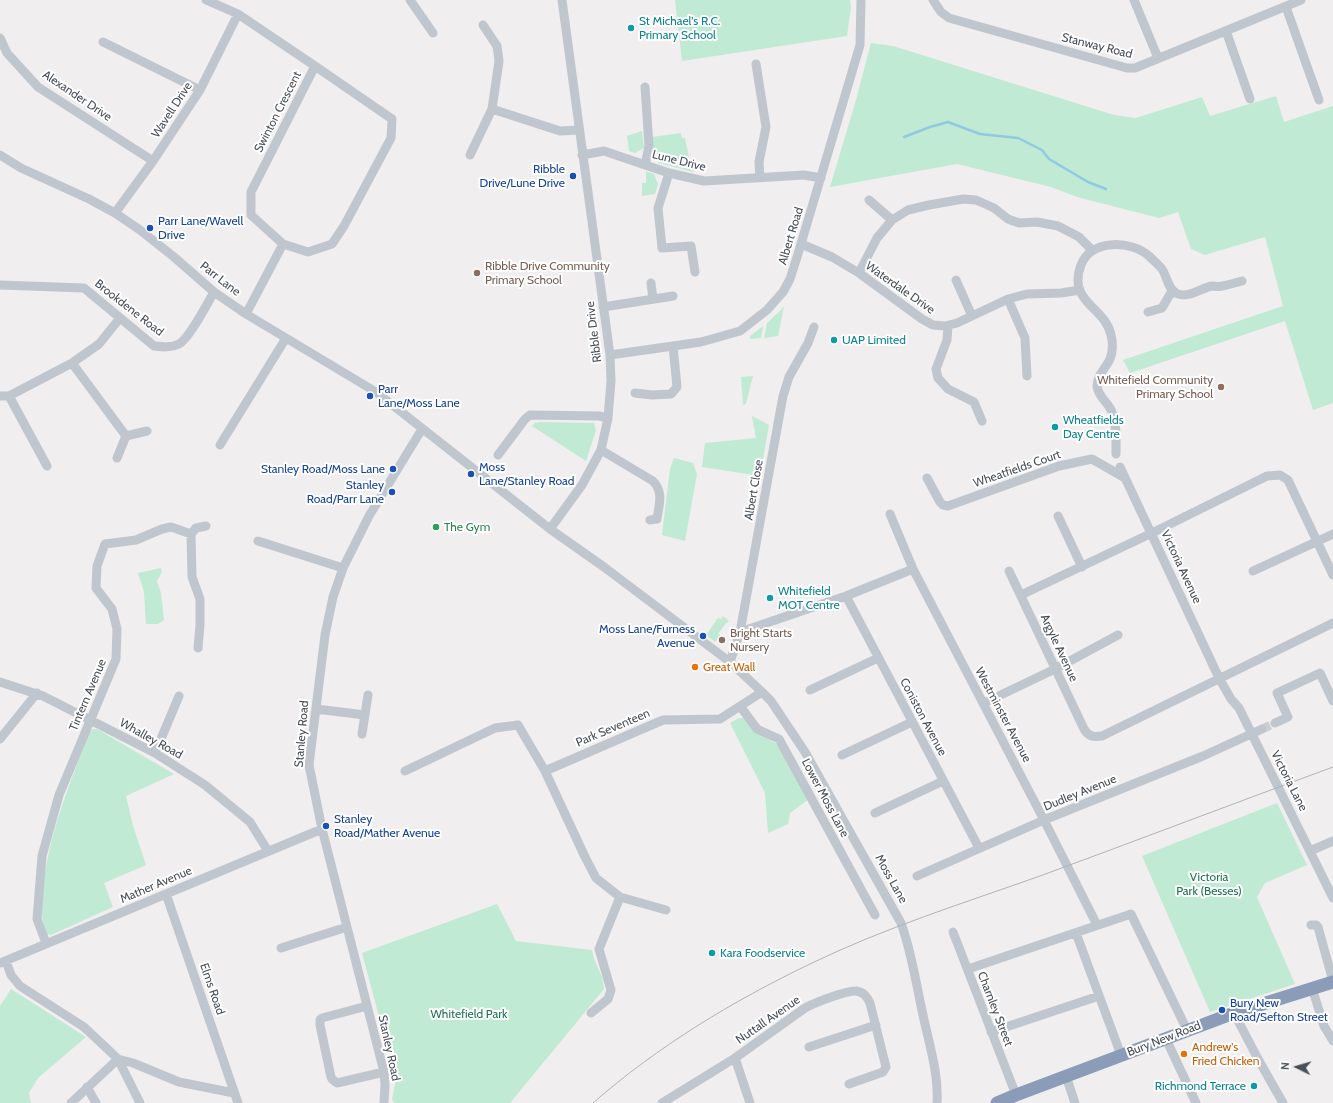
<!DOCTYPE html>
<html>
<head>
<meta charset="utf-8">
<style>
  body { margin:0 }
  #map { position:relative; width:1333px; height:1103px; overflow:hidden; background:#f0eeee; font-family:Cabin,sans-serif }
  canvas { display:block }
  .north { position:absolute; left:1277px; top:1047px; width:40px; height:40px; -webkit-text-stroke:3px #fff; paint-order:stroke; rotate:275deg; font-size:11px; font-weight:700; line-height:16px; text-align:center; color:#484f59 }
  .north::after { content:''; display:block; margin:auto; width:14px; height:18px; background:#484f59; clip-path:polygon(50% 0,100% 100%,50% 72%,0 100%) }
</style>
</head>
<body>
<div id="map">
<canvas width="1333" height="1103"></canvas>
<div class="north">N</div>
</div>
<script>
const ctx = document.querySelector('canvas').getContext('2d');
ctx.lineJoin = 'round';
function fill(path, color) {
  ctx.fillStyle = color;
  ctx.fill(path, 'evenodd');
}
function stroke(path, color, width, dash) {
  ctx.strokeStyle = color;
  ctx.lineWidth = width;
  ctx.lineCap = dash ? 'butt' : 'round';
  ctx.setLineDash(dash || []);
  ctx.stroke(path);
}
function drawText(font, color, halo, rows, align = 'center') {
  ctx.font = font + ' Cabin,sans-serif';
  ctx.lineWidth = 4;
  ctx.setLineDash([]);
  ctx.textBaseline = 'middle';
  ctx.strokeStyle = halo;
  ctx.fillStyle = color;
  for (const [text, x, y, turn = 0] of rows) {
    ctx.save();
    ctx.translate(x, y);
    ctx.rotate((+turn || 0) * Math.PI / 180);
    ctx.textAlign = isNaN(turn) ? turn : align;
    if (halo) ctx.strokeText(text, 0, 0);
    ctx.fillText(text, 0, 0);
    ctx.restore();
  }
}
fill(new Path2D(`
  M 675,0 L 850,0 L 851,7 L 847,36 L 682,61 Z
  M 871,43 L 893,46 L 1114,115 L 1136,118 L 1202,97 L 1210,116 L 1276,96 L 1284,122 L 1333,106 L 1333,403 L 1313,410 L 1285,321 L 1130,373 L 1123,360 L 1283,306 L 1265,237 L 1205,255 L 1191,249 L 1178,212 L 1159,218 L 1077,197 L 1051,187 L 957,164 L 830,187 L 856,100 Z
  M 642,131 L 644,148 L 635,153 L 629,151 L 627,136 Z
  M 681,133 L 682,138 L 685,138 L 690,162 L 692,163 L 693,172 L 659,163 C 651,156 652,147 652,137 Z
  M 646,171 L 654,174 L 658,184 L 655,194 L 642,196 L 642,183 L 646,183 Z
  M 784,306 L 778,336 L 764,338 L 767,323 L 780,311 Z
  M 763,326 L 761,338 L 750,339 L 750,336 Z
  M 753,376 L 746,404 L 743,405 L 741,377 Z
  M 752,416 L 769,425 L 760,476 L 702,467 L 705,443 L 756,438 Z
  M 540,422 L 594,423 L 596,430 L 586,461 L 532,426 L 535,423 Z
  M 674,458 L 693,463 L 697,474 L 685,541 L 662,535 L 670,469 Z
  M 161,568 L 162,572 L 157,581 L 161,593 L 164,620 L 158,624 L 146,624 L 144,592 L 138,573 Z
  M 723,616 L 729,621 L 727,623 L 726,623 L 718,634 L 720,635 L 715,642 L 706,635 L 718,618 L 721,619 Z
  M 739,718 L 743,718 L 756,732 L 777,744 L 809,799 L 790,813 L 788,824 L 768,833 L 765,793 L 730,723 Z
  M 93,729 L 97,729 L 174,774 L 126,796 L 133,826 L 146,865 L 104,883 L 113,907 L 51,935 L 47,934 C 39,916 41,899 44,880 C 51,828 71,781 89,733 Z
  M 1277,803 L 1307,865 L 1265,883 L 1257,897 L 1295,984 L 1210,1012 L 1142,856 Z
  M 497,904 L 516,941 L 592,950 L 594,959 L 602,977 L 604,989 L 510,1103 L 394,1103 L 392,1099 L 396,1080 L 362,953 Z
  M 11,989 L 86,1037 L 38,1078 L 29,1093 L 31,1103 L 0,1103 L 0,1006 Z`), '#c0ead4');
stroke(new Path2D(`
  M 904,137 L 930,127 L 948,122 L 980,134 L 1018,138 L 1042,150 L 1049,159 L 1088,182 L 1106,189`), '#91c9e2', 2.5);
stroke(new Path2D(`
  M 1262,729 L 1275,723`), '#ceced0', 9, [9, 4.5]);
stroke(new Path2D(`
  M 206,0 L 238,14 L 315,66
  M 410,0 L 433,33
  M 933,0 L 941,12 L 949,18 L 1127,68 L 1135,68 L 1301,0
  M 1134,0 L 1158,58
  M 1286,7 L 1319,100
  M 1226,31 L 1250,99
  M 0,38 L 7,53 L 38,87 L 153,161
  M 103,42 L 200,90
  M 756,64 L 766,127 L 759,162 L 760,178
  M 315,66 L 392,119 L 391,138 L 344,226 L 332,244 L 308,252 L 283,244 L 251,215 L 251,192 Z
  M 645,87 L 649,146 L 645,165
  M 492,109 L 560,131 L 579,130
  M 0,155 L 21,168 L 89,199 L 115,213 L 140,230 L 174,257 L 214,292 L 246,314 L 376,392 L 550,529 L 604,567 L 730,662 L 762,692 L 720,719 L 663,720 L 545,771
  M 470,155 L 492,109 L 499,61 L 497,46 L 483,25
  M 582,155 L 604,151 L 669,173 L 704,181 L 804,175 L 821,178
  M 669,173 L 658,208 L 662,248 L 691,246 L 695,272
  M 869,200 L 892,220
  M 115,213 L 153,161 L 200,90 L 238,14
  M 801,244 L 832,257 L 859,273 L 922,319 L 933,325 L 945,326 L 957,323 L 1008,299 L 1027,294 L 1061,293 L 1080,290
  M 859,273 L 877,238 L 892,220 L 908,210 L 929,205 L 963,199 L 976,200 L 994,208 L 1008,219 L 1019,223 L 1037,222 L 1058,226 L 1079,237 L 1092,250
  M 956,280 L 972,316
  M 651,283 L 653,299
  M 0,285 L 84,288 L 154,346 C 163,347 171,348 179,344 C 189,339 207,304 214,292
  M 1008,299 L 1025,338 L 1027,376
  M 603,307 L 673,296
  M 1148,312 L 1162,308 L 1172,291
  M 246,314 L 283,244
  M 948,326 L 947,340 L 936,369 L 938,378 L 948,389 L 974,402 L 982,421
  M 610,355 L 701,342 L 740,331 L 767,310 L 783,292 L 790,279 L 798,254 L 860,45 L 861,0
  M 72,363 L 126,436
  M 635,393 L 652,395 L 671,394 L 677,387 L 673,346
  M 0,396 L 9,396 L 72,363 L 99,344 L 120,318
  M 9,396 L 47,466
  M 220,445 L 286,338
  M 601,450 L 653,481 C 664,493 659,504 657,519 L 650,520
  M 1116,454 C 1116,440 1117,425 1112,412 C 1108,402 1098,397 1097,386 C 1097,375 1106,368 1110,359 C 1113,352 1113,342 1111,335 C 1105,306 1067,303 1081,265 C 1091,239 1131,240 1149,256 C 1153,260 1158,264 1162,269 C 1167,276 1168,291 1178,294 C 1190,298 1201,288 1212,286 C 1215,286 1219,287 1222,286 C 1228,285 1235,283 1242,281
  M 498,455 L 525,419 L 530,415 L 599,416 L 608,418
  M 117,458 L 126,436 L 147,431
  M 1120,467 L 1219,678 L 1231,699 L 1239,708 L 1333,898
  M 927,478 L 940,502 L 943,505 L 948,506 L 1059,466 L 1092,459 L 1125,478
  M 890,514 L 913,569 L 1044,820 L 1097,925
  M 1058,516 L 1082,567
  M 550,529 L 582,485 L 601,450 L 608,418 L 611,381 L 610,355 L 562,0
  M 191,534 L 192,577 L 200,599 L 200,625 L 198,648
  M 258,541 L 343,568
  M 1009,571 L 1084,729 C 1089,737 1093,737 1102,736 L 1333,623
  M 1253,571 L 1333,534
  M 1021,595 L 1152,533 L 1267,476 L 1280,475 L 1288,480 L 1333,575
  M 846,596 L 979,848
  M 740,632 L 846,596 L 913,569
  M 730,662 L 740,632 L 783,396 L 789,377 L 808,343 L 814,327
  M 0,682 L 43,696 L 155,753 L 205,785 L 250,822 L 268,851
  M 810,690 L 878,658
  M 762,692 L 771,701 L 805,752 L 901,923 C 912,953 916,984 923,1015 C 929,1044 939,1074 937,1103
  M 984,703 L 1055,669 L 1118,635
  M 740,706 L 757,729 L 779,739 L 875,915
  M 316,709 L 365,715
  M 1275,723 L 1288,717 L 1277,693 L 1320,673 L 1333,701
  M 362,734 L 368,695
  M 0,739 L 37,693
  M 155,753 L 179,696
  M 842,755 L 912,722
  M 405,771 L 495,728 L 518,725 L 545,771 L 585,857 L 596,878 L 620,897 L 666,910
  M 875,813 L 943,781
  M 1310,851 L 1333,841
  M 917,876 L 1044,820 L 1203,756 L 1262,729
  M 166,894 L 238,1103
  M 1311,925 L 1316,925 L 1318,927 L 1333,981
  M 953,932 L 1016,1095
  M 1076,933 L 1121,1055
  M 46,943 L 37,919 L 42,856 L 59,795 L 116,659 L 117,629 L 112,609 L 96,588 L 97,566 L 105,544 L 136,540 L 162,529 L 171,527 L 191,534 L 196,528 L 206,526
  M 281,948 L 347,927
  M 6,961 L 11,975 L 20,986 L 84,1027 L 118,1059 L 140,1103
  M 0,963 L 322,829
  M 968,969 L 1131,914 L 1187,1030
  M 1312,988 L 1324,1026 L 1333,1041
  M 367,1006 L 322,1018 L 320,1020 L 320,1025 L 331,1077 L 332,1079 L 337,1083 L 384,1072
  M 591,1013 L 608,999 L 611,990 L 599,949 L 620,897
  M 1234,1013 L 1258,1059 L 1283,1103
  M 991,1032 L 1099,996
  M 1166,1039 L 1196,1103
  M 809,1047 L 876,1025
  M 735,1058 L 750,1103
  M 118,1059 L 133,1063 L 179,1082 L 234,1093
  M 1066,1076 L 1075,1103
  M 87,1087 L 96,1103
  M 71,1103 L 118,1059
  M 384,1103 L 385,1085 L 384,1072 L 322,829 L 309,765 L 325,635 L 333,597 L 343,568 L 369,516 L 422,429
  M 662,1103 L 735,1058 L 805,1008 C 814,1003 847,990 856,991 C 864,992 867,997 870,1003 L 886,1067 L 883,1072 L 849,1084`), '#c0c6ce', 9);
stroke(new Path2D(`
  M 997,1103 L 1016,1095 L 1234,1013 L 1333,982`), '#8a9cb8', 13);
stroke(new Path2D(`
  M 593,1103 C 658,1046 733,1001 810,964 C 884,928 964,903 1040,876 C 1138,840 1235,803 1333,767`), '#b0b2b7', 1);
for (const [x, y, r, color] of [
  [631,28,4,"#0f9aa8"],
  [573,176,4,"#1a4fb4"],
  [150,228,4,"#1a4fb4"],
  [477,273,4,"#8d6e63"],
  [834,340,4,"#0f9aa8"],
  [1221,387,4,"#8d6e63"],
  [370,396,4,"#1a4fb4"],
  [1055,427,4,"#0f9aa8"],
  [393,469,4,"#1a4fb4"],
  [471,474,4,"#1a4fb4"],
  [392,492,4,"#1a4fb4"],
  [436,527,4,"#2e9e5b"],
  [770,598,4,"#0f9aa8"],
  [703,636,4,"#1a4fb4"],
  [722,640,4,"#8d6e63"],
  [695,667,4,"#e8710a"],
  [326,826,4,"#1a4fb4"],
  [712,953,4,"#0f9aa8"],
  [1222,1010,4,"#1a4fb4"],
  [1184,1054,4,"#e8710a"],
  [1254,1086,4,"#0f9aa8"]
]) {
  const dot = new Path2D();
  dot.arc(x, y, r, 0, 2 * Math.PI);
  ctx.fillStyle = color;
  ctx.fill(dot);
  stroke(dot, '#fff', 1.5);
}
drawText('12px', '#0d838f', '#fff', [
  ["St Michael's R.C.",639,21],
  ["Primary School",639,35],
  ["UAP Limited",842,340],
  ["Wheatfields",1063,420],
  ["Day Centre",1063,434],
  ["Whitefield",778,591],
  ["MOT Centre",778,605],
  ["Kara Foodservice",720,953],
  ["Richmond Terrace",1246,1086,"right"]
], 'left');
drawText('12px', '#484f59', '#fff', [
  ["Stanway Road",1097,46,14],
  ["Alexander Drive",77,96,34],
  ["Wavell Drive",172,110,-57],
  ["Swinton Crescent",278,112,-63],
  ["Lune Drive",679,161,14],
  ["Albert Road",791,236,-73],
  ["Parr Lane",220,279,38],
  ["Waterdale Drive",900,288,35],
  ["Brookdene Road",129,308,38],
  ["Ribble Drive",594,332,-97],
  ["Wheatfields Court",1017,469,-19],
  ["Albert Close",754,490,-80],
  ["Victoria Avenue",1181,567,65],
  ["Argyle Avenue",1059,648,65],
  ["Tintern Avenue",88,695,-67],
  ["Westminster Avenue",1003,715,62],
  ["Coniston Avenue",923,717,62],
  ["Park Seventeen",613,728,-23],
  ["Stanley Road",302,734,-85],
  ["Whalley Road",151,739,29],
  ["Victoria Lane",1289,781,63],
  ["Dudley Avenue",1080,793,-22],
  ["Lower Moss Lane",825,798,62],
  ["Moss Lane",891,879,61],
  ["Mather Avenue",156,885,-23],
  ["Elms Road",212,989,71],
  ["Charnley Street",995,1009,69],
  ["Nuttall Avenue",768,1020,-35],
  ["Bury New Road",1164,1039,-21],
  ["Stanley Road",389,1048,78]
]);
drawText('12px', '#164399', '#fff', [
  ["Ribble",565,169,"right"],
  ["Drive/Lune Drive",565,183,"right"],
  ["Parr Lane/Wavell",158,221],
  ["Drive",158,235],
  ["Parr",378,389],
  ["Lane/Moss Lane",378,403],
  ["Moss",479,467],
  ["Lane/Stanley Road",479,481],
  ["Stanley Road/Moss Lane",385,469,"right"],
  ["Stanley",384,485,"right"],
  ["Road/Parr Lane",384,499,"right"],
  ["Moss Lane/Furness",695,629,"right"],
  ["Avenue",695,643,"right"],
  ["Stanley",334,819],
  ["Road/Mather Avenue",334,833],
  ["Bury New",1230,1003],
  ["Road/Sefton Street",1230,1017]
], 'left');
drawText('12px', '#785e54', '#fff', [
  ["Ribble Drive Community",485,266],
  ["Primary School",485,280],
  ["Whitefield Community",1213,380,"right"],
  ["Primary School",1213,394,"right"],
  ["Bright Starts",730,633],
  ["Nursery",730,647]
], 'left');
drawText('12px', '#27864d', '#fff', [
  ["The Gym",444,527]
], 'left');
drawText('12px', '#c56008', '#fff', [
  ["Great Wall",703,667],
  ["Andrew's",1192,1047],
  ["Fried Chicken",1192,1061]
], 'left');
drawText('12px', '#207352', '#fff', [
  ["Victoria",1209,877],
  ["Park (Besses)",1209,891],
  ["Whitefield Park",469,1014]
]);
</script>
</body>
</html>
